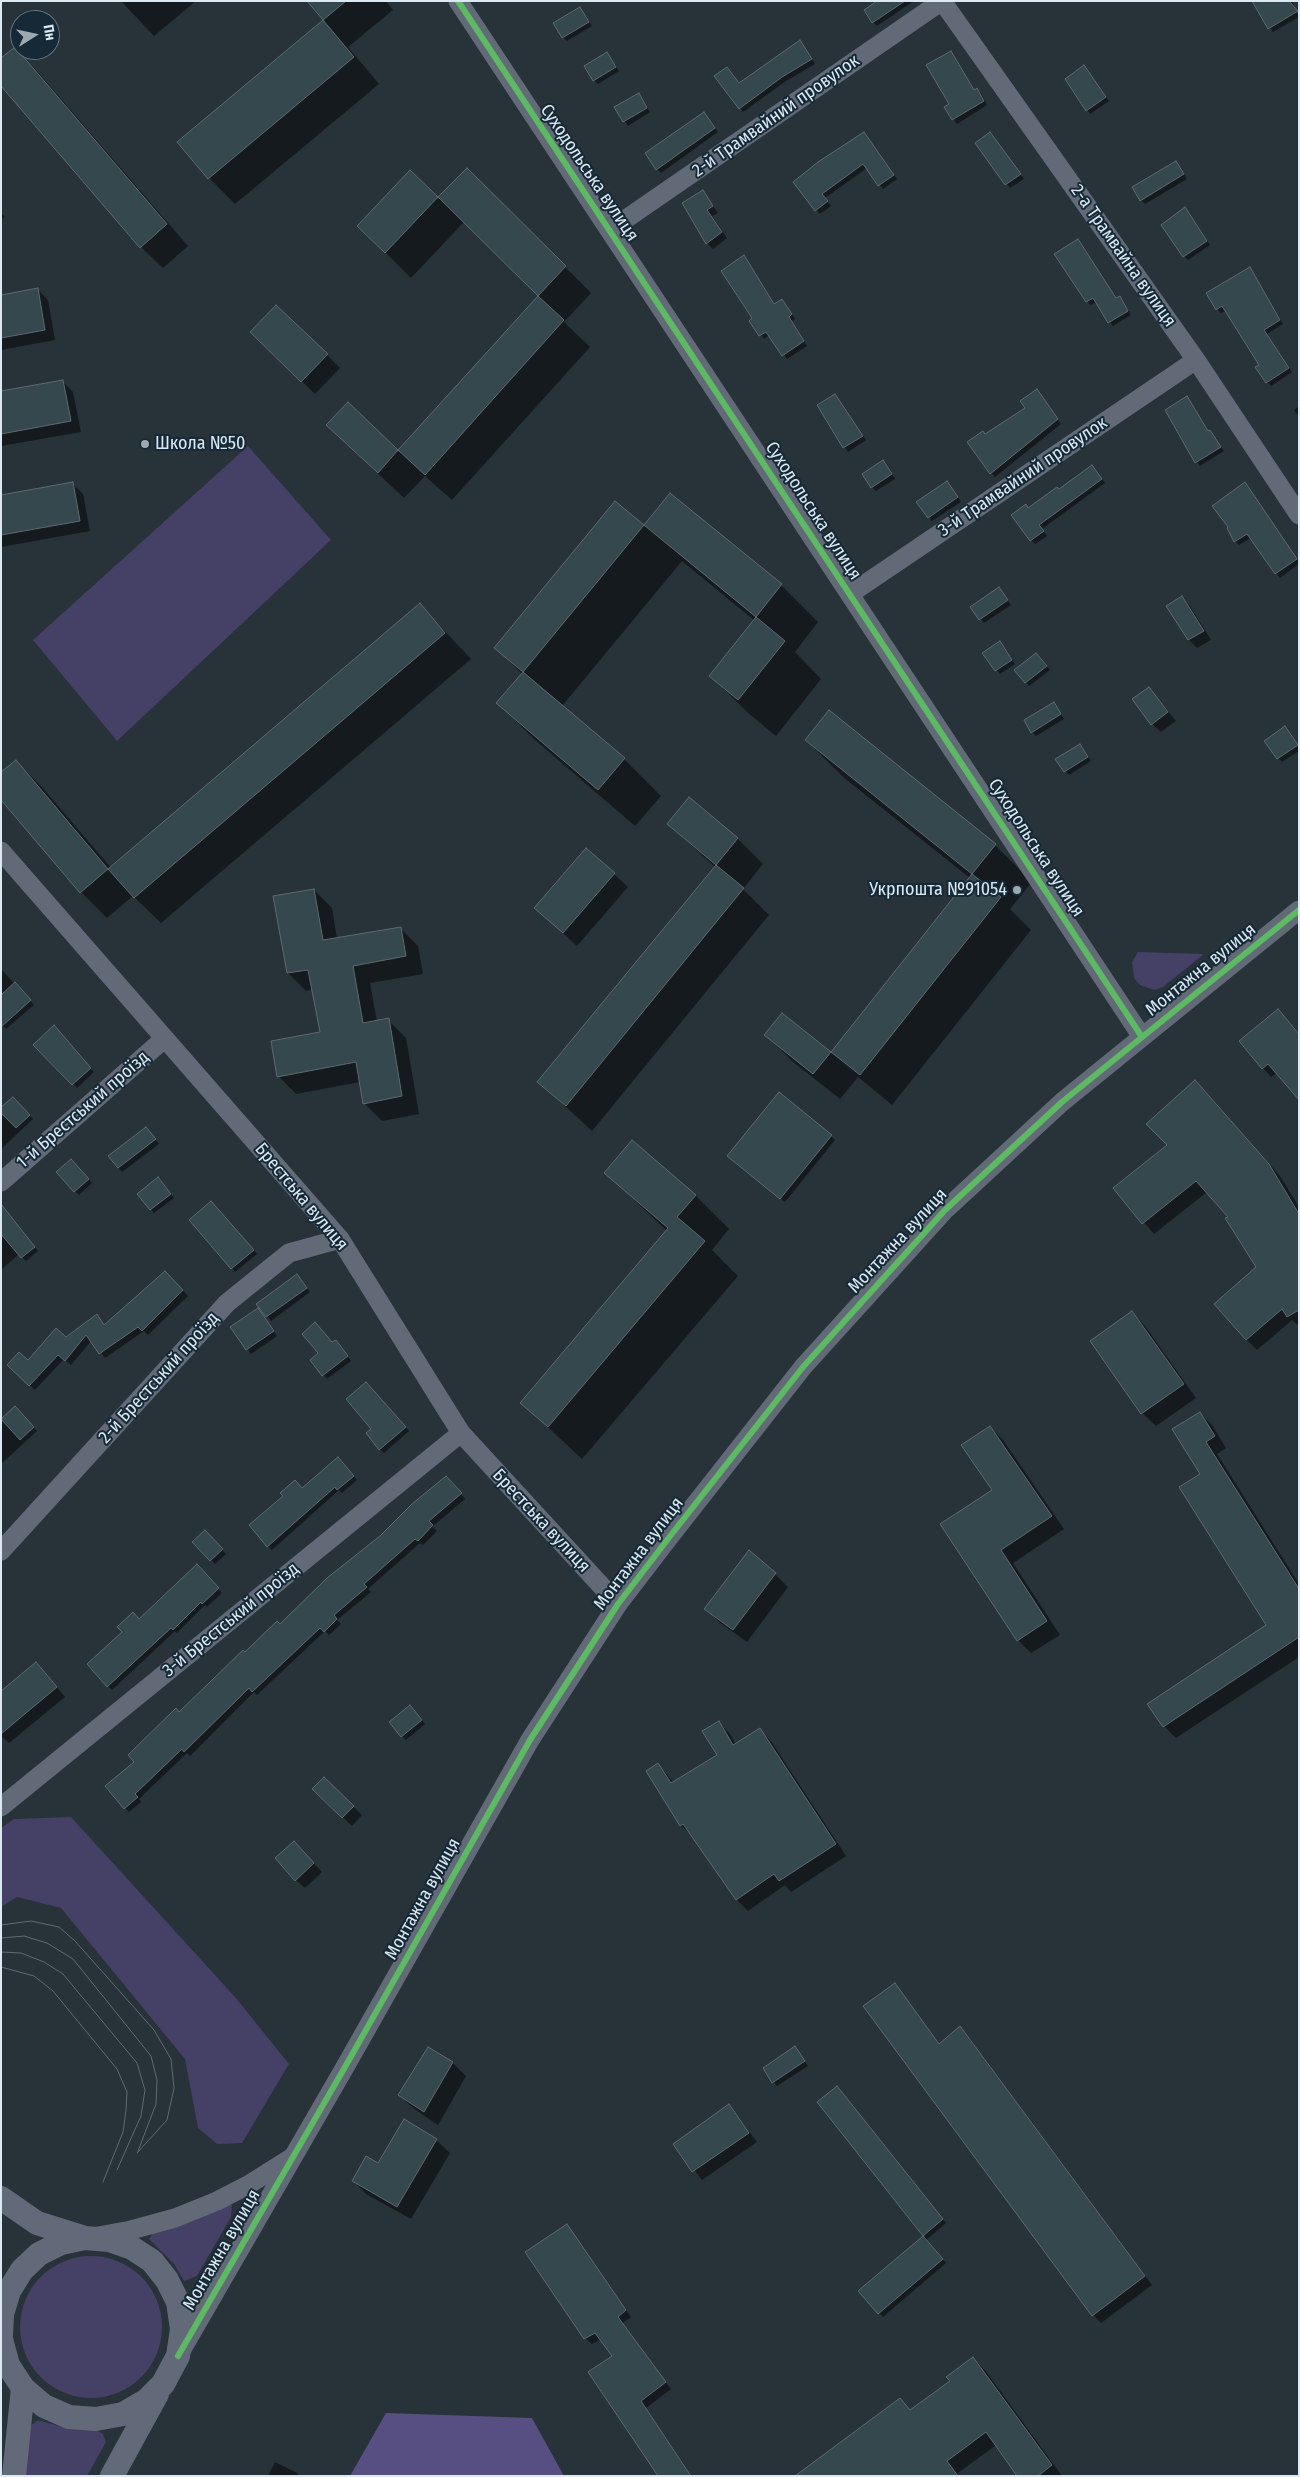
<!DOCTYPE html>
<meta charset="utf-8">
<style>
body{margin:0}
#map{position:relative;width:1300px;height:2477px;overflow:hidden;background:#273239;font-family:"Fira Sans Condensed",sans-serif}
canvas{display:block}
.frame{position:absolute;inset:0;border:2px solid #dde9f2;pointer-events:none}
.north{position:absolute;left:10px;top:10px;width:50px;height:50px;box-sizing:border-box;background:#152936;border:1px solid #657681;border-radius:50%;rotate:80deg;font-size:14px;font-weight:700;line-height:20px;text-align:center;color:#dde9f2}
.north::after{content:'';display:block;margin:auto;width:18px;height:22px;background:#9da9b1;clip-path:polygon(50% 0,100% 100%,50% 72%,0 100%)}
</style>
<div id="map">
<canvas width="1300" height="2477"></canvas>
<div class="frame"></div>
<div class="north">Пн</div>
</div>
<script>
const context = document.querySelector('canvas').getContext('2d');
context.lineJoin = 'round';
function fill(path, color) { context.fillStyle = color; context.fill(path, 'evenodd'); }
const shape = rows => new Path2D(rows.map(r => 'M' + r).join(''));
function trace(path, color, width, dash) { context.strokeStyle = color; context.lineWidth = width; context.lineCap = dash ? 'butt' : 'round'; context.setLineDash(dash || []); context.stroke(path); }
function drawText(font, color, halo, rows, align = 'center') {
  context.font = font + ' "Fira Sans Condensed",sans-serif'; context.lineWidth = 4; context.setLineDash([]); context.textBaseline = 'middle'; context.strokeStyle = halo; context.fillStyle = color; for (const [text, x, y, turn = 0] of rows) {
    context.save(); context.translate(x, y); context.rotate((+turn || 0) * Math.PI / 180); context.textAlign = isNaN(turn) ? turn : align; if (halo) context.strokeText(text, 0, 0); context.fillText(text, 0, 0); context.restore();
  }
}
fill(shape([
 [248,446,331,540,117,741,33,640],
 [1138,952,1204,954,1163,987,1154,990,1140,985,1134,978,1132,962],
 [71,1817,235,1997,289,2064,242,2143,217,2144,198,2128,185,2059,61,1908,17,1897,1,1907,1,1828,14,1819],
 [224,2205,232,2205,231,2217,197,2276,184,2281,174,2264,149,2239,153,2233],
 '20 2327a71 71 0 1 1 142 0a71 71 0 1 1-142 0Z',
 [38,2420,69,2429,95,2429,103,2434,106,2442,87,2476,23,2476,30,2426]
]), '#454065');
fill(shape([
 [386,2413,532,2418,564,2476,350,2476]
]), '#574f81');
fill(shape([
 [121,1,196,1,154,36],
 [309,1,386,1,393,10,348,47,379,84,235,204,209,178,179,142,325,21],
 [879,1,914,1,877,26,873,22],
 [1254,1,1292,1,1299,17,1273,32],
 [580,8,592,26,567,41,563,37],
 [800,41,815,64,786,81,743,112,740,108,740,85],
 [15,48,36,70,188,246,163,268,141,247],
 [950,52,975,91,977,89,981,93,987,105,957,124,946,108,951,105],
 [606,53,619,71,598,84,594,80],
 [1084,67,1109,101,1090,114,1087,110],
 [638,95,650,112,628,126,616,108],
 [707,118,718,132,661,173,657,169],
 [864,133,897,179,883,189,867,168,825,198,831,206,820,214,795,183],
 [990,133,1024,179,1010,188,976,143],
 [1176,162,1187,179,1145,204,1141,200],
 [467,169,591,293,564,322,590,347,452,500,425,476,404,498,354,451,348,404,398,452,539,296,464,222,411,278,385,252,410,172,438,199],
 [703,192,718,213,712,216,727,238,713,249,707,243],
 [1,213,5,217,1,220],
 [1189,213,1210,245,1188,260,1184,256],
 [1078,240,1117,299,1119,298,1123,302,1131,315,1113,326,1097,302,1091,305,1087,301],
 [743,256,775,305,782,300,786,304,795,319,792,321,807,346,787,359,770,335,764,339,751,321,754,319],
 [1249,268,1283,324,1267,334,1292,372,1271,386,1267,382,1260,365,1226,310,1221,313,1217,309],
 [37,289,48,300,55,340,1,350,1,296],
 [265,345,327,355,340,368,315,394],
 [62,381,73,392,81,432,1,446,1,392],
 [1040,395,1061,424,995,477,991,473,985,435,1027,409],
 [839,400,866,440,848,452,818,405],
 [1299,406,1299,417,1294,410],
 [1209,432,1224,451,1200,466,1186,447],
 [883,461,895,479,876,491,872,487],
 [1096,471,1105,483,1042,529,1047,536,1035,544,1031,540,1029,509],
 [72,483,83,494,90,531,1,547,1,496],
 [1245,483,1299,562,1299,564,1280,578,1251,538,1239,545,1235,541],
 [950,486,961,502,932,521,929,517],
 [671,495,781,585,818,622,795,652,821,679,776,736,748,713,711,676,755,621,682,561,562,706,624,759,661,796,635,826,534,739,498,703,522,674,496,648,615,503,645,527],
 [1003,593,1011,605,984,623,971,607],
 [1182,597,1190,606,1211,640,1197,648,1189,640,1168,606],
 [420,605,471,659,161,923,133,896,107,918,81,892,16,761,42,787,111,868],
 [1000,643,1015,664,1000,674,984,653],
 [1040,658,1050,670,1029,686,1026,682],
 [1149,688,1176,721,1161,732,1152,724],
 [1053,703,1064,719,1036,736,1032,732],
 [1285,728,1299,746,1299,751,1282,762,1278,758],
 [806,740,995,845,1032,882,1010,909,1031,930,892,1105,858,1077,840,1099,792,1061,766,1035,782,1014,831,1053,970,878,843,777],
 [1080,745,1091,761,1069,775,1065,771],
 [668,824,737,838,763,864,743,889,769,915,592,1131,539,1082,715,867],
 [587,850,628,887,577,946,536,908],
 [314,890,332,908,337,939,400,928,418,946,423,974,370,983,377,1022,388,1020,406,1038,419,1114,382,1121,364,1103,360,1082,296,1094,278,1076,321,1033,313,989,306,991,288,973,275,897],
 [1,969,34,1005,6,1029,1,1024],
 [1278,1010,1299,1033,1299,1098,1277,1073,1271,1077,1263,1068],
 [58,1031,94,1072,77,1088,52,1061],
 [1206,1092,1280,1176,1299,1207,1299,1326,1292,1320,1257,1350,1246,1339,1258,1268,1230,1217,1207,1192,1154,1234,1115,1188,1169,1145],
 [13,1098,33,1119,1,1149,1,1110],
 [150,1132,159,1144,122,1172,110,1156],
 [831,1136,835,1140,785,1202,732,1160],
 [75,1164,92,1183,79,1195,75,1191],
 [606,1173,695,1195,729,1229,712,1250,738,1276,582,1459,521,1402,667,1231],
 [162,1183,174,1198,154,1213,139,1194],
 [215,1207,257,1254,235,1272,232,1268],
 [13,1219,38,1251,26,1261,19,1254,1,1270,1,1222],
 [165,1272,188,1296,148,1335,144,1331,105,1358,92,1340,71,1365,64,1359,35,1390,9,1365,28,1362,97,1316,105,1326],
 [301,1280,310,1292,271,1321,258,1304],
 [1132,1312,1145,1326,1196,1398,1156,1426,1142,1413,1091,1341],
 [262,1314,277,1336,251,1354,232,1327],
 [339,1345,351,1361,327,1379,311,1360],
 [366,1384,409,1431,384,1453,380,1449,373,1429],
 [15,1408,37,1431,1,1464,1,1421],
 [1200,1413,1212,1425,1226,1448,1217,1454,1299,1584,1299,1657,1176,1738,1164,1726,1268,1625,1202,1475],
 [990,1427,1003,1440,1064,1529,1013,1563,1060,1635,1031,1653,1018,1640,942,1524,993,1491],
 [341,1463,357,1480,342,1493,339,1490,272,1550,268,1546,302,1490],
 [451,1482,465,1499,432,1527,437,1531,423,1545,420,1543,368,1589,371,1592,337,1620,341,1624,329,1635,325,1631,257,1695,254,1692,190,1756,187,1753,139,1799,141,1802,129,1812,125,1808,136,1762,179,1713,246,1654],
 [205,1532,226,1554,215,1564,194,1542],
 [197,1566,222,1593,207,1607,205,1605,177,1633,175,1631,112,1690,108,1686,139,1620],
 [775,1574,788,1587,747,1642,719,1622,706,1609],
 [44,1672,65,1697,9,1743,1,1736,1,1691],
 [414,1710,425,1724,406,1740,402,1736],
 [719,1723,730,1734,736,1745,760,1730,771,1741,846,1856,791,1892,785,1885,748,1911,737,1900,693,1836,681,1826,658,1764,674,1783,718,1755],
 [324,1778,362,1815,352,1826,314,1789],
 [302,1851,322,1872,305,1888,296,1880],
 [895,1984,940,2045,960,2028,968,2036,1152,2285,1101,2323,1093,2315],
 [795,2048,808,2066,777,2086,764,2068],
 [428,2049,453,2063,466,2076,438,2125,413,2108,399,2095],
 [841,2092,946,2223,926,2240,946,2263,883,2317,860,2291,925,2236,819,2103],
 [729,2106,757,2142,702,2180,675,2144],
 [436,2140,450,2153,411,2219,366,2194,353,2180,379,2165],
 [567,2225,631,2317,623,2323,671,2389,646,2408,692,2476,659,2476,613,2356,601,2339,592,2344,585,2338],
 [973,2358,985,2370,1062,2476,1019,2476,996,2445,958,2473,960,2476,797,2476,900,2399,911,2411,952,2381],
 [275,2462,297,2473,299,2476,268,2476]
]), '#0007');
const building = shape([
 [307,1,346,1,323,20,307,1],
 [877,1,905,1,872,23,864,10,877,1],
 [1252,1,1289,1,1298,11,1268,29,1252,1],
 [580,7,589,22,562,38,553,23,580,7],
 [323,20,354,57,208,179,177,142,323,20],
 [800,40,812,59,782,77,739,109,714,76,727,67,739,83,800,40],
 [15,47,167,224,140,248,1,86,1,58,15,47],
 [951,51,974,90,977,88,984,101,952,120,944,107,949,104,926,65,951,51],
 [607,52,616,67,593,81,584,66,607,52],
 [1084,65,1106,97,1086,111,1065,79,1084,65],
 [639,93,647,108,623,122,614,107,639,93],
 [704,112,715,128,656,170,645,153,704,112],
 [864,132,894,175,878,186,863,164,822,194,828,201,815,211,793,182,818,162,864,132],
 [990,132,1021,174,1005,185,975,143,990,132],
 [1176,161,1184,174,1140,201,1132,187,1176,161],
 [467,168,566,266,538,296,438,197,467,168],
 [410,170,438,197,385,253,357,226,410,170],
 [703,190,713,206,707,210,722,232,706,244,682,203,703,190],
 [1185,207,1207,241,1183,257,1161,225,1185,207],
 [1078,239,1116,298,1120,296,1128,311,1108,323,1093,298,1086,302,1054,254,1078,239],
 [744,255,774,304,782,299,792,314,789,317,804,341,782,356,766,332,759,336,749,321,752,318,721,271,744,255],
 [1250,267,1280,320,1264,330,1289,368,1266,383,1255,367,1259,365,1222,306,1216,310,1206,293,1250,267],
 [38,288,45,330,1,338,1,295,38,288],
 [538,296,564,320,425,475,398,450,538,296],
 [276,305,328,354,301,382,250,332,276,305],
 [63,380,71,421,1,434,1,391,63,380],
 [1037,389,1058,419,990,474,967,442,983,431,985,434,1025,408,1020,401,1037,389],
 [835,394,863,436,843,448,817,405,835,394],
 [1187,396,1208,431,1210,430,1221,447,1195,463,1165,410,1187,396],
 [348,402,398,450,378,473,326,425,348,402],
 [883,460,892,474,871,488,862,474,883,460],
 [1092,465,1102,479,1039,525,1044,531,1030,541,1011,515,1026,504,1028,508,1057,487,1059,489,1092,465],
 [947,481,958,497,928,518,916,502,947,481],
 [73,482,80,521,1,535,1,495,73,482],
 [1245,482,1297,559,1275,574,1247,534,1234,542,1227,528,1228,527,1212,506,1245,482],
 [670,493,782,584,756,617,644,525,670,493],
 [615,501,644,525,523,672,494,648,615,501],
 [999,587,1008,600,979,620,970,607,999,587],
 [1182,596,1204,631,1188,640,1166,606,1182,596],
 [420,603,445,633,134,898,108,869,420,603],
 [756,617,785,641,738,700,709,676,756,617],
 [1000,641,1012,660,995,671,982,653,1000,641],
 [1036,653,1047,666,1025,683,1014,670,1036,653],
 [523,672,625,758,598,790,496,703,523,672],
 [1149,687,1168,712,1151,725,1132,699,1149,687],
 [1054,702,1061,714,1031,733,1024,720,1054,702],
 [829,710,996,844,972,874,805,740,829,710],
 [1285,726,1298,745,1277,759,1264,741,1285,726],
 [1080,744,1088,757,1064,772,1055,759,1080,744],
 [16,760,108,869,80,893,1,800,1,772,16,760],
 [689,797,738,838,716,865,667,824,689,797],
 [586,848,615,873,563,933,534,908,586,848],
 [716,865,744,888,566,1106,537,1082,716,865],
 [972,874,1001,897,860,1075,831,1052,972,874],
 [314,889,323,940,401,927,406,956,353,966,363,1023,389,1018,402,1096,363,1104,356,1062,277,1077,271,1041,320,1032,308,970,287,973,273,896,314,889],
 [15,982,31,1000,1,1027,1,995,15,982],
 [1278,1009,1299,1034,1299,1100,1268,1064,1262,1069,1239,1041,1278,1009],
 [782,1013,831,1052,813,1074,764,1035,782,1013],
 [54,1025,91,1068,72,1085,33,1045,54,1025],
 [1195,1080,1269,1164,1299,1214,1299,1310,1287,1317,1282,1309,1246,1340,1214,1304,1256,1267,1225,1218,1228,1217,1196,1181,1142,1224,1113,1188,1167,1145,1146,1124,1195,1080],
 [779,1092,832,1135,780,1199,727,1156,779,1092],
 [13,1097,30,1115,16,1128,1,1113,1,1107,13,1097],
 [146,1127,156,1139,118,1168,108,1156,146,1127],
 [632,1140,696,1195,677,1217,705,1241,548,1427,520,1403,668,1228,604,1173,632,1140],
 [71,1159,89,1179,74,1192,56,1172,71,1159],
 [158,1177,171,1194,150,1210,137,1194,158,1177],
 [211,1201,254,1250,231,1269,189,1220,211,1201],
 [1,1204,35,1247,21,1258,1,1234,1,1204],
 [165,1271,183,1290,142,1331,138,1327,99,1354,86,1335,65,1361,58,1355,29,1386,7,1365,19,1352,28,1360,56,1328,66,1337,97,1314,104,1325,165,1271],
 [297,1274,307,1288,266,1317,256,1304,297,1274],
 [258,1308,274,1331,246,1350,230,1327,258,1308],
 [1132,1311,1184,1384,1141,1414,1090,1341,1132,1311],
 [315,1322,332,1342,336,1340,348,1356,322,1376,310,1360,318,1353,302,1334,315,1322],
 [366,1382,406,1427,379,1450,366,1433,371,1429,346,1399,366,1382],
 [15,1406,34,1427,20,1440,1,1419,15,1406],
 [1200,1412,1215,1436,1206,1442,1299,1589,1299,1637,1163,1727,1147,1704,1266,1625,1179,1487,1200,1474,1172,1429,1200,1412],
 [990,1426,1052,1516,1001,1550,1047,1621,1017,1641,940,1524,992,1490,961,1445,990,1426],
 [338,1457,354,1476,337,1490,335,1487,267,1547,249,1525,283,1496,280,1493,295,1480,302,1488,338,1457],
 [446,1476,462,1493,429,1521,433,1525,418,1541,415,1539,364,1584,367,1587,334,1615,337,1619,324,1632,320,1628,252,1692,249,1688,184,1752,182,1749,135,1794,138,1797,124,1809,105,1786,134,1762,128,1755,176,1708,179,1712,243,1650,245,1652,277,1621,280,1624,327,1578,380,1536,412,1504,446,1476],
 [205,1530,223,1549,210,1561,192,1542,205,1530],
 [749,1550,776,1573,733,1630,704,1609,749,1550],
 [197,1564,219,1588,202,1604,201,1602,173,1630,171,1628,107,1687,87,1664,122,1632,117,1627,133,1612,139,1619,197,1564],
 [36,1662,57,1687,1,1734,1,1691,36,1662],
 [410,1705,422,1720,401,1737,389,1722,410,1705],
 [719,1721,733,1745,760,1728,836,1844,779,1881,774,1874,736,1900,683,1824,680,1826,646,1771,658,1763,671,1783,717,1755,702,1731,719,1721],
 [324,1777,354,1806,342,1818,312,1789,324,1777],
 [294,1841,314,1863,295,1881,275,1858,294,1841],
 [895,1983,939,2044,960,2026,1145,2276,1092,2316,863,2006,895,1983],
 [795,2046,805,2061,772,2083,763,2068,795,2046],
 [428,2047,453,2062,424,2112,398,2095,428,2047],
 [837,2086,943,2219,923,2236,817,2102,837,2086],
 [729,2104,749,2133,692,2172,673,2144,729,2104],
 [404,2119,437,2139,397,2207,352,2181,366,2156,378,2163,404,2119],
 [567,2224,626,2310,618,2317,666,2382,641,2401,691,2476,658,2476,588,2372,612,2356,595,2333,584,2339,525,2252,567,2224],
 [923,2236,943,2259,878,2314,858,2291,923,2236],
 [973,2357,1052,2465,1038,2476,1017,2476,986,2432,947,2461,958,2476,795,2476,900,2398,910,2410,950,2381,946,2377,973,2357]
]);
fill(building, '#35484e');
trace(building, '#5f6a6f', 1);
trace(shape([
 [458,1,1142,1037],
 [942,1,1196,360,1299,515],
 [610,230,942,1],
 [850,594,1196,360],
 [1,851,340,1239,461,1433,618,1604],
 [1,1182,164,1039],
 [1,1551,227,1303,289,1253,340,1239],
 [1,1807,461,1433],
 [98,2236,131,2230,175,2218,217,2201,248,2185,291,2158],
 [181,2351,345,2067,530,1740,618,1604,671,1535,803,1367,945,1210,1062,1102,1299,910]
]), '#636a77', 19);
trace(shape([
 [1,2198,37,2223,85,2238],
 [1,2335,2,2314,9,2291,22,2270,39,2254,61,2243,85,2238,109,2240,132,2248,152,2261,167,2280,178,2302,182,2329,178,2356,163,2384,147,2400,123,2414,96,2419,69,2417,44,2406,23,2388,8,2365,1,2339],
 [14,2476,23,2388],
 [112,2476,157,2394]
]), '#626a7a', 24);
trace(shape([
 [1,1925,31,1921,59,1927,75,1941,154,2030,171,2059,174,2088,167,2120,137,2153],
 [1,1938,24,1936,47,1943,73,1959,151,2056,157,2080,156,2104,138,2151],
 [1,1952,21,1953,44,1962,63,1974,137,2063,145,2090,141,2116,117,2170],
 [1,1967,34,1976,53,1991,117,2069,127,2092,126,2110,123,2132,103,2182]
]), '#636a73', 1);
trace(shape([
 [458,1,1142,1037],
 [178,2356,345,2067,530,1740,618,1604,671,1535,803,1367,945,1210,1062,1102,1299,910]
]), '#5cba63', 6);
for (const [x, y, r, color] of [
 [145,444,5,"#9da9b1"],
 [1017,890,5,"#9da9b1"]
]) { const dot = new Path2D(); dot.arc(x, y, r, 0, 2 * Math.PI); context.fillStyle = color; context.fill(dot); trace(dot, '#152936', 2); }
drawText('18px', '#dde9f2', '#152936', [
 ["2-й Трамвайний провулок",776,116,-35],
 ["Суходольська вулиця",589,173,56],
 ["2-а Трамвайна вулиця",1123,256,55],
 ["3-й Трамвайний провулок",1023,477,-34],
 ["Суходольська вулиця",813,511,57],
 ["Суходольська вулиця",1036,848,57],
 ["Монтажна вулиця",1201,970,-39],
 ["1-й Брестський проїзд",83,1110,-41],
 ["Брестська вулиця",301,1197,50],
 ["Монтажна вулиця",898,1241,-47],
 ["2-й Брестський проїзд",159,1378,-48],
 ["Брестська вулиця",541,1521,47],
 ["Монтажна вулиця",639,1554,-53],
 ["3-й Брестський проїзд",231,1620,-39],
 ["Монтажна вулиця",423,1899,-61],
 ["Монтажна вулиця",222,2250,-60]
]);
drawText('18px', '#dde9f2', '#152936', [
 ["Школа №50",155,444],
 ["Укрпошта №91054",1007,890,"right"]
], 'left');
</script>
